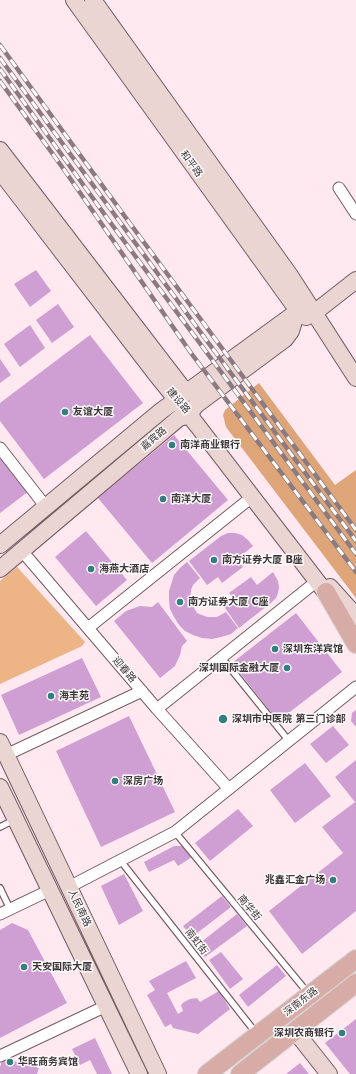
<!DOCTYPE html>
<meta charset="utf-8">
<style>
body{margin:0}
canvas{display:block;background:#ffe8ef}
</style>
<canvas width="356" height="1074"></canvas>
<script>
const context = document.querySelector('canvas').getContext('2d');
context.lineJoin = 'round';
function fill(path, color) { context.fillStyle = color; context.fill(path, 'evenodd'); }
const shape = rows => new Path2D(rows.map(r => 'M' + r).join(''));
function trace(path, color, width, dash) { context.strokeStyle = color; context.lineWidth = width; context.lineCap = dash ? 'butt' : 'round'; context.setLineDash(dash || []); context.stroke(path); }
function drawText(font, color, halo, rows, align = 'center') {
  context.font = font + ' "DejaVu Sans","Noto Sans SC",sans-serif'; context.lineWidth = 3; context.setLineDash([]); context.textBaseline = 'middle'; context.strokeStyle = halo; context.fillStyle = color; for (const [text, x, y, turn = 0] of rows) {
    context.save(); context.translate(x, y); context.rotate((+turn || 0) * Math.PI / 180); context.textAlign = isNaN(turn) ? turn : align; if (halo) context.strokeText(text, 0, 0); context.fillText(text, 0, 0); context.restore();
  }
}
fill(shape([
 [17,567,85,642,82,646,0,684,0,581]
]), '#edb486');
fill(shape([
 [259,383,335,485,356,470,356,598,226,427,223,415,225,410]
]), '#dea578');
fill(shape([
 [36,270,51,291,30,307,14,284],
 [58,304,74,327,52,343,36,320],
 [30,325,45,348,20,367,4,344],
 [90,335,143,403,44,479,0,421,0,403],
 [0,359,11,375,0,383],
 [174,435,228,500,152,563,98,498],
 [0,454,29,491,0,513],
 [86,531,127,580,96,606,55,557],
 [228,533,235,533,242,535,248,540,253,546,237,559,243,567,222,583,218,577,207,585,189,561,221,536],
 [187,562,200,578,193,585,191,590,190,600,194,608,197,613,207,617,217,617,226,612,238,628,231,634,221,637,212,639,202,638,193,635,185,631,179,625,174,617,170,609,169,600,169,591,174,575,180,568],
 [273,572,278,581,279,587,278,593,276,598,272,602,239,628,223,605,233,598,229,593,251,577,257,585],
 [158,602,187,641,182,646,180,655,175,666,160,678,114,621,126,611,140,606,152,607],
 [296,613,342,672,278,721,232,663],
 [82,658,101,697,19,735,1,695],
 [356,710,356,727,351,721,352,713],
 [129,716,175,812,101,847,56,751],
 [333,726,349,745,326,763,310,744],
 [356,760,356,911,302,954,269,911,343,853,322,827,355,802,335,777],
 [305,763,331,796,295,823,270,790],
 [238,809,253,826,210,861,195,843],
 [174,846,182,846,192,857,178,866,174,860,149,872,144,862],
 [124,874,143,911,119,925,101,886],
 [222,896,231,907,192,937,183,926],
 [237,914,247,926,205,957,196,946],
 [12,923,28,930,67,1003,0,1038,0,930],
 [221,952,243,979,230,989,209,960],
 [186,961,196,978,167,993,178,1014,183,1011,181,1005,184,1002,190,999,197,998,200,1002,219,991,230,1009,198,1034,173,1028,171,1024,165,1027,147,995,155,990,149,981],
 [277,965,286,976,248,1007,239,995],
 [356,1019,356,1074,350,1074,325,1043],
 [95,1038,112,1074,97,1074,90,1060,80,1065,72,1049],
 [3,1058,39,1068,37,1074,0,1074,0,1067],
 [300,1063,309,1074,286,1074]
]), '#cf9ed2');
const lane = shape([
 [222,658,289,741],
 [0,827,14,820],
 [175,832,308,993],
 [120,860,256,1033],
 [0,888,10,909]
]);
const street = shape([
 [339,188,356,214],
 [0,448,46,507],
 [22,551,157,709,229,789],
 [88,628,252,497],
 [157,709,317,581],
 [6,755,142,691],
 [69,887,175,832,356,687],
 [0,914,50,890],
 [0,1056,106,1006]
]);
const secondary = shape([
 [74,0,301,315,306,317,314,313,356,280],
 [93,0,291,277,356,378],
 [0,150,181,386,186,390,191,389],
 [0,171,155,373,197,425,333,602],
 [192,418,191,412,193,409,196,405,285,339,291,331,297,311],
 [0,545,161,411,305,306],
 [0,569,179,418,186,416,192,418],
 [330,587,356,616],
 [0,742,158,1074],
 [0,787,139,1074],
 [295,1031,329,1074]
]);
const primary = shape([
 [326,592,356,644],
 [207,1074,356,959],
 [240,1074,356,983]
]);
trace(lane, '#755c65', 8);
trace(street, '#755c65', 13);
trace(secondary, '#755c65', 18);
trace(primary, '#d5d2d3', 20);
trace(lane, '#fff', 5.5);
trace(street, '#fff', 11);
trace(secondary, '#ebd5d2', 16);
trace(primary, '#d7aba6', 18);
const rail = shape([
 [0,45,126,218,356,530],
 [0,58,207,341,356,541],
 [0,69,110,222,356,554],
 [0,81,65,171,191,353,356,572]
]);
trace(rail, '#8b7b81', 4.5);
trace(rail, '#fcfcfc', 3, [9]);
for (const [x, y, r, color] of [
 [65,412,4,"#347d80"],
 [172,445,4,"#347d80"],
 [163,499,4,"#347d80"],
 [214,560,4,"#347d80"],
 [91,569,4,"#347d80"],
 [180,602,4,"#347d80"],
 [275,649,4,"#347d80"],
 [287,668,4,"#347d80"],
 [51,696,4,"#347d80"],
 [223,719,5,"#347d80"],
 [115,781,4,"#347d80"],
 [333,880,4,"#347d80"],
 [24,967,4,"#347d80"],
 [342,1033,4,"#347d80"],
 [10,1062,4,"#347d80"]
]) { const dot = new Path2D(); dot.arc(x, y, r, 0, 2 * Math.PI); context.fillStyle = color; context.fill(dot); trace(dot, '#fcfcfc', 1.5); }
drawText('10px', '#3f3438', '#fcfcfc', [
 ["和平路",191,164,54],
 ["建设路",178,401,50],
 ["嘉宾路",154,439,-40],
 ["迎春路",124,670,50],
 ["人民南路",79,908,65],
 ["南华街",249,908,50],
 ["南虹街",196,942,52],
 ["深南东路",301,1002,-38]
]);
drawText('bold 10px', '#3f3438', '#fcfcfc', [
 ["友谊大厦",73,412],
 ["南洋商业银行",180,445],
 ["南洋大厦",171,499],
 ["南方证券大厦 B座",222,560],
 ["海燕大酒店",99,569],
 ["南方证券大厦 C座",188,602],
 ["深圳东洋宾馆",283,649],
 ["深圳国际金融大厦",279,668,"right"],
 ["海丰苑",59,696],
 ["深圳市中医院 第三门诊部",232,719],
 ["深房广场",123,781],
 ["兆鑫汇金广场",325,880,"right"],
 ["天安国际大厦",32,967],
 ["深圳农商银行",334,1033,"right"],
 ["华旺商务宾馆",18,1062]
], 'left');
</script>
